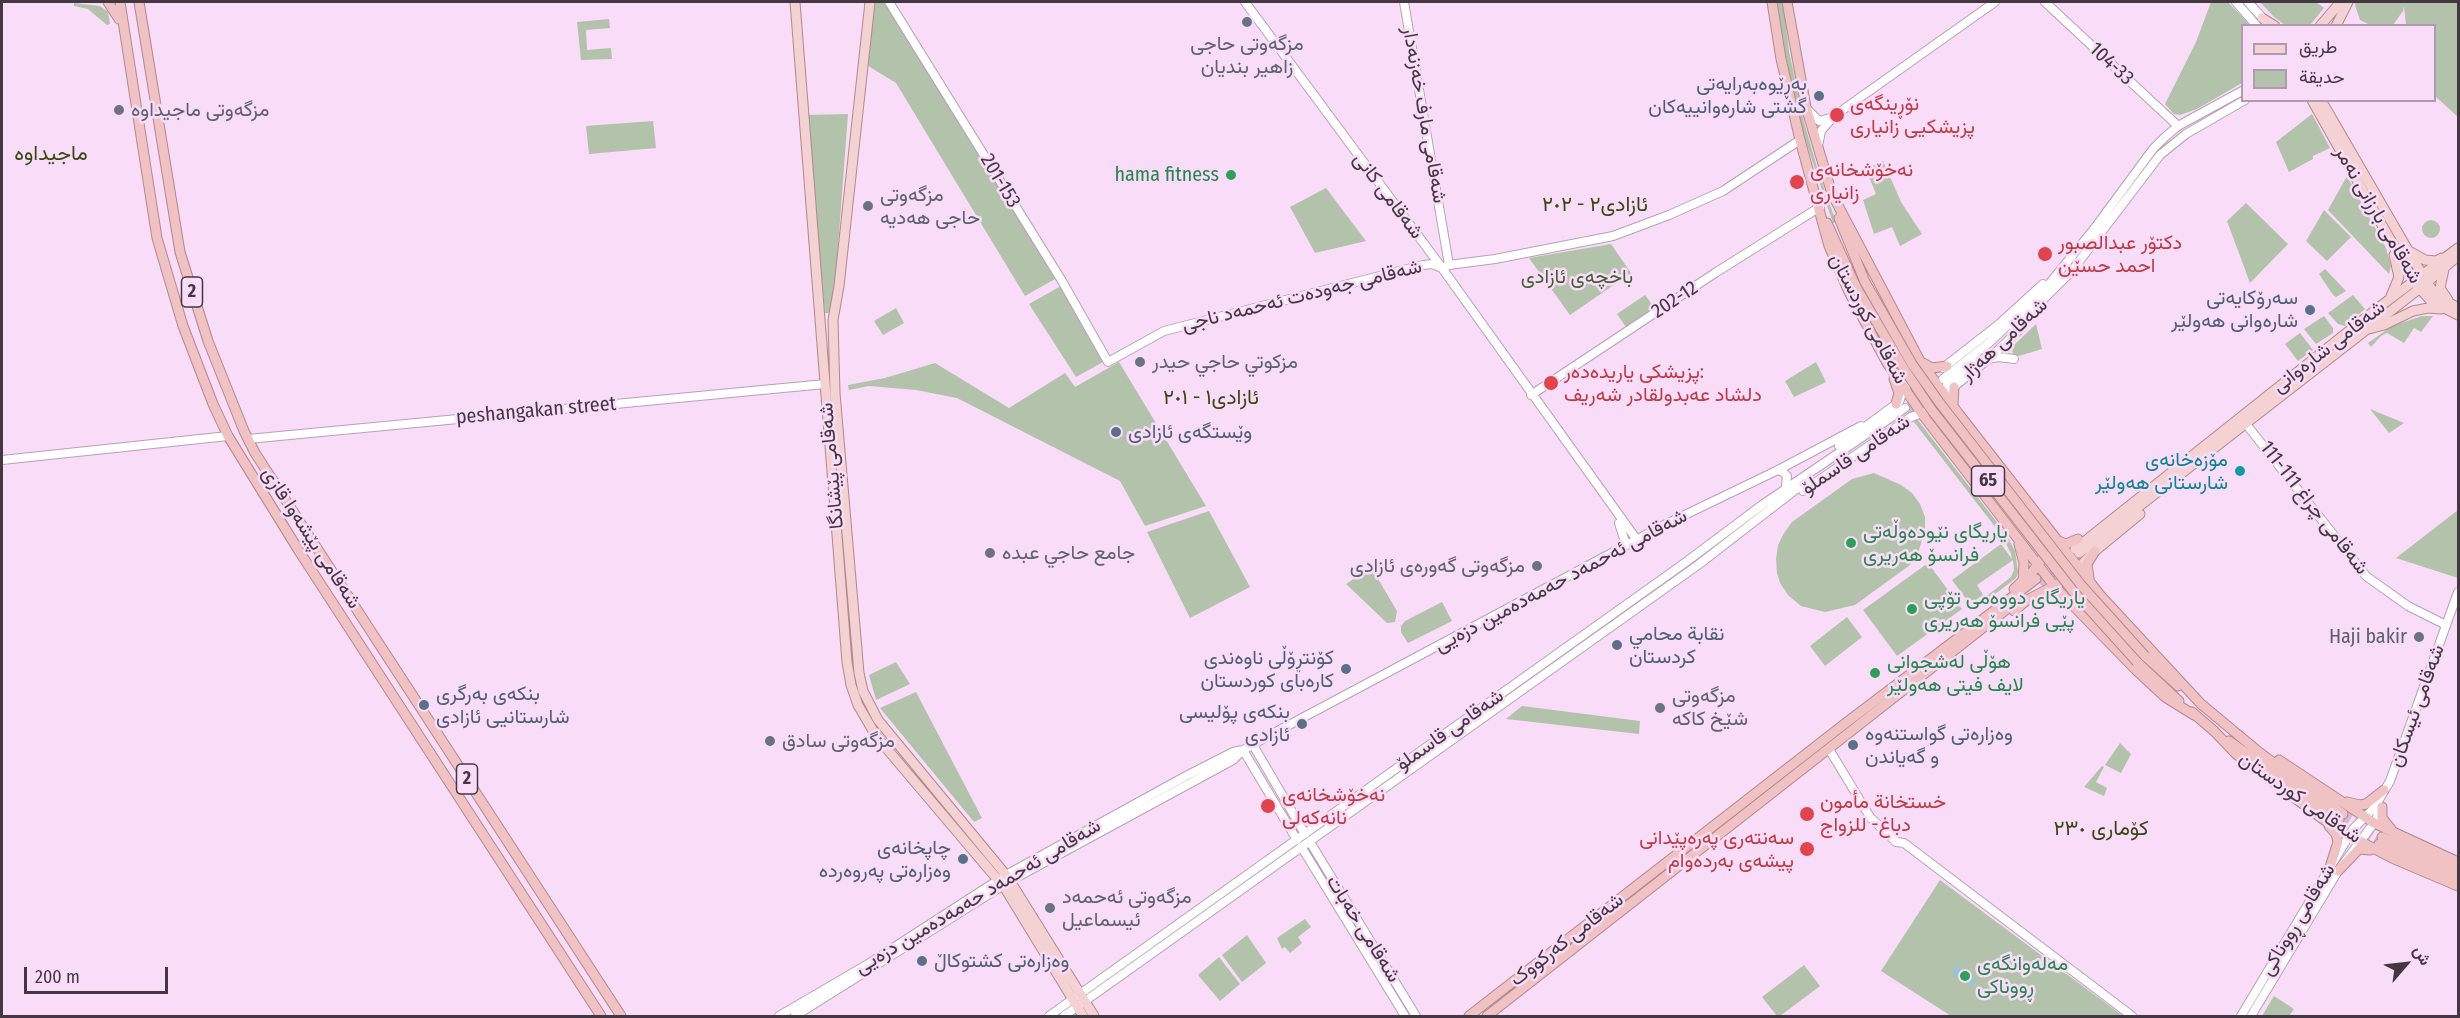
<!DOCTYPE html>
<meta charset="utf-8">
<style>
body{margin:0}
#map{position:relative;width:2460px;height:1018px;overflow:hidden;background:#f9dcf8;font-family:"Fira Sans Condensed",Vazirmatn,sans-serif}
canvas{display:block}
.frame{position:absolute;inset:0;border:3px solid #433842;pointer-events:none}
.legend{position:absolute;left:2241px;top:24px;width:195px;height:78px;box-sizing:border-box;background:#f9dcf8;border:2px solid #b09aaf;margin:0;padding:8px 10px;list-style:none;font-size:18px;color:#433842}
.legend li{display:flex;align-items:center;gap:12px;height:30px}
.legend b{width:30px;border:2px solid #b09aaf}
.north{position:absolute;left:2376px;top:934px;width:60px;height:60px;-webkit-text-stroke:4px #f9dcf8;paint-order:stroke;rotate:62deg;font-size:16px;font-weight:700;line-height:24px;text-align:center;color:#433842}
.north::after{content:'';display:block;margin:auto;width:21px;height:27px;background:#433842;clip-path:polygon(50% 0,100% 100%,50% 72%,0 100%)}
.scale{position:absolute;left:24px;top:967px;width:144px;height:27px;box-sizing:border-box;border:3px solid #433842;border-top:0;padding-left:8px;font-size:18px;line-height:21px;white-space:nowrap;color:#433842;-webkit-text-stroke:4px #f9dcf8;paint-order:stroke}
</style>
<div id="map">
<canvas width="2460" height="1018"></canvas>
<div class="frame"></div>
<ul class="legend">
<li><b style="height:8px;background:#f4d1d3"></b>طريق</li>
<li><b style="height:16px;background:#b2c2ab"></b>حديقة</li>
</ul>
<div class="north">ش</div>
<div class="scale">200 m</div>
</div>
<script>
const context = document.querySelector('canvas').getContext('2d');
context.lineJoin = 'round';
function fill(path, color) { context.fillStyle = color; context.fill(path, 'evenodd'); }
const shape = rows => new Path2D(rows.map(r => 'M' + r).join(''));
function trace(path, color, width, dash) { context.strokeStyle = color; context.lineWidth = width; context.lineCap = dash ? 'butt' : 'round'; context.setLineDash(dash || []); context.stroke(path); }
function drawText(font, color, halo, rows, align = 'center') {
  context.font = font + ' "Fira Sans Condensed",Vazirmatn,sans-serif'; context.lineWidth = 5; context.setLineDash([]); context.textBaseline = 'middle'; context.strokeStyle = halo; context.fillStyle = color; for (const [text, x, y, turn = 0] of rows) {
    context.save(); context.translate(x, y); context.rotate((+turn || 0) * Math.PI / 180); context.textAlign = isNaN(turn) ? turn : align; if (halo) context.strokeText(text, 0, 0); context.fillText(text, 0, 0); context.restore();
  }
}
fill(shape([
 [875,2,887,2,1055,279,1025,296,896,83,865,64],
 [1777,2,1783,2,1789,51,1804,122,1819,174,1836,222,1833,223,1800,124,1785,52],
 [2211,2,2228,2,2250,25,2242,26,2242,83,2197,109,2180,115,2174,114,2165,104,2196,42],
 [2260,2,2316,2,2324,8,2310,25,2285,25,2274,17],
 [2354,2,2458,2,2458,117,2435,96,2434,26,2406,25,2404,6,2403,11,2393,25,2370,25,2360,20],
 [74,3,100,6,108,12,110,24,107,25,88,9,74,6],
 [609,19,610,28,586,30,587,50,611,48,612,59,581,60,577,22],
 [848,114,833,313,825,313,807,115],
 [2312,114,2330,148,2313,156,2313,159,2289,172,2276,142],
 [653,121,656,148,589,154,586,126],
 [1883,161,1901,202,1922,234,1900,246,1892,227,1874,234,1863,200,1876,194,1866,169],
 [2347,176,2386,248,2391,266,2389,274,2328,210],
 [1326,188,1366,241,1315,253,1290,207],
 [2246,203,2288,244,2250,283,2227,221],
 [2324,210,2351,237,2327,261,2306,241],
 '2422 229a9 9 0 1 1 18 0a9 9 0 1 1-18 0Z',
 [1611,244,1631,273,1570,315,1529,258],
 [2325,269,2346,291,2336,297,2333,295,2319,274],
 [1061,286,1103,362,1076,377,1029,304],
 [1645,295,1656,310,1628,330,1617,314],
 [2353,295,2365,309,2345,326,2338,324,2328,313],
 [896,308,904,323,883,335,874,321],
 [2324,316,2333,328,2333,333,2316,344,2304,329],
 [2422,316,2433,316,2421,332,2414,328,2404,343,2387,333,2381,336,2371,347,2368,343,2392,326],
 [2036,324,2042,349,2019,356,2013,354,2012,350,2015,344],
 [2300,333,2313,350,2298,361,2285,344],
 [1119,362,1206,506,1145,526,1120,481,957,398,916,390,869,386,849,390,848,385,885,378,935,363,1009,408,1065,373,1075,387],
 [1816,362,1826,382,1794,397,1785,381],
 [2370,409,2404,423,2389,433],
 [1917,419,2006,534,2015,551,2018,572,2016,578,1977,608,1975,605,2011,577,2014,570,2013,560,1977,585,1983,595,1970,604,1952,580,2001,544,2012,559,2011,554,2003,537,1914,422],
 [1874,473,1901,485,1912,493,1920,504,1925,517,1925,529,1918,554,1910,565,1855,605,1825,612,1801,606,1788,595,1780,583,1777,573,1776,559,1778,545,1784,533,1792,522,1852,479],
 [2458,510,2458,578,2396,558],
 [1209,511,1250,587,1190,618,1147,532],
 [1928,563,1962,609,1897,656,1863,610],
 [1371,567,1397,611,1395,622,1387,623,1346,584],
 [1442,602,1452,621,1408,643,1401,632,1401,626,1405,621],
 [1847,617,1862,637,1825,666,1810,646],
 [896,662,910,684,876,700,869,675],
 [916,692,982,818,974,822,880,708],
 [1522,706,1640,721,1639,734,1506,719],
 [2120,743,2131,754,2121,773,2105,765],
 [2102,766,2104,767,2096,782,2107,788,2104,796,2084,787],
 [1940,880,2123,1016,1951,1016,1881,971],
 [1305,919,1311,927,1298,937,1302,943,1290,953,1285,947,1282,949,1277,938],
 [1247,935,1266,963,1242,982,1222,955],
 [1219,957,1240,984,1220,1001,1198,975],
 [1804,965,1820,986,1780,1016,1777,1016,1762,997],
 [2274,996,2294,1009,2289,1016,2262,1016]
]), '#b2c2ab');
fill(shape([
 [1957,965,1977,980,1972,987,1952,973]
]), '#9ec3d6');
trace(shape([
 [1908,413,1939,390]
]), '#d5bbd4', 8, [8, 4]);
trace(shape([
 [2040,584,2071,560],
 [2343,814,2382,837],
 [2339,820,2379,844]
]), '#d5bbd4', 9, [9, 4.5]);
const tertiary = shape([
 [889,2,1062,281,1108,362,1164,331,1423,265,1432,264,1442,268,1449,265,1495,259,1613,236,1669,215,1723,191,1800,140],
 [1245,2,1442,268,1637,540],
 [1404,2,1449,265],
 [2045,2,2178,126],
 [1808,110,1819,121,1830,118],
 [1818,146,1821,131,1834,116,1995,2],
 [1531,395,1715,273,1820,207],
 [2246,424,2366,576,2408,606,2446,625],
 [248,439,825,384],
 [2,460,228,436],
 [1619,523,1626,545],
 [1253,745,1305,834],
 [1829,749,1870,817,1896,842,1904,843,2132,1016],
 [1243,750,1297,840],
 [1310,842,1416,1016],
 [1302,848,1405,1016],
 [779,1016,868,964,1006,875,1186,776,1233,752,1243,750],
 [795,1016,1010,881,1233,760,1243,750,1259,741,1666,524,1778,470,1861,426]
]);
const secondary = shape([
 [2236,2,2257,26],
 [2248,2,2267,23],
 [2014,328,2071,272,2160,155,2186,134,2245,100],
 [1988,359,1998,357,2014,359],
 [1943,368,1998,325,2043,284],
 [1943,379,1990,342,2045,289,2094,229,2153,149,2165,137,2178,126,2242,91],
 [1947,385,1974,362],
 [1839,446,1899,402,1904,388,1916,376],
 [1778,470,1783,472,1787,476,1786,485],
 [1803,491,1911,417,1938,407,1956,385,1991,357,2023,326],
 [1049,1016,1686,562,1762,505,1905,408],
 [1064,1016,1698,565,1808,480],
 [2241,1016,2353,829,2374,808,2390,781,2458,592],
 [2251,1016,2338,871,2374,823,2382,807]
]);
const primary = shape([
 [795,2,847,662,851,685,858,705,876,736,998,880],
 [870,2,839,286,833,320,835,393,859,673,863,691,878,720,1006,875],
 [2262,18,2275,26],
 [2320,26,2338,5],
 [2336,26,2348,2],
 [2312,100,2414,282,2431,301,2458,315],
 [2321,100,2427,283,2435,294,2458,308],
 [2409,251,2425,260,2436,261,2442,258],
 [2444,269,2440,288,2448,300],
 [2391,296,2399,277,2394,255],
 [2369,329,2384,325,2413,311,2428,308,2441,309],
 [2075,549,2374,311,2458,248],
 [2079,553,2419,289,2458,256],
 [2079,570,2084,562,2095,551,2140,514],
 [1010,881,1094,1016],
 [1003,885,1083,1016]
]);
const trunk = shape([
 [108,2,119,19],
 [120,2,157,238,183,326,213,404,228,436,299,551,601,1016],
 [139,2,180,252,208,341,244,431,255,453,621,1016],
 [1772,2,1781,59,1800,140,1829,246,1849,292,1887,363,1922,414,2055,587,2136,670,2165,697,2194,715],
 [1787,2,1806,107,1832,194,1920,361,1958,413,2100,595,2201,704,2260,753,2343,814],
 [1839,218,1865,282],
 [1827,223,1856,287],
 [1923,363,1932,368,1947,366],
 [1894,379,1899,393,1896,404],
 [1953,404,1954,387],
 [2056,540,2066,544,2078,539],
 [2019,544,2024,563,2023,580],
 [2089,578,2087,564,2095,551],
 [2014,589,2033,571,2047,552,2060,547],
 [2014,611,2027,600,2071,577],
 [2145,656,2178,686],
 [2137,662,2179,701],
 [2192,712,2214,731,2236,754,2335,828,2392,858,2458,886],
 [2229,741,2339,820],
 [2279,760,2374,823,2458,862],
 [2347,802,2360,805,2366,804,2384,790],
 [2382,807,2382,818,2391,829],
 [2329,826,2336,834,2338,842,2330,867],
 [2382,837,2458,870],
 [2379,844,2458,877],
 [2338,871,2359,849,2370,850],
 [1469,1016,1847,722,2036,579],
 [1487,1016,2016,602]
]);
trace(tertiary, '#ba9fb9', 10);
trace(secondary, '#ba9fb9', 10);
trace(primary, '#b2888d', 11);
trace(trunk, '#b2888d', 11);
trace(tertiary, '#fff', 8);
trace(secondary, '#fff', 8);
trace(primary, '#f4d1d3', 9);
trace(trunk, '#f0c2c4', 9);
const trunkBridge = shape([
 [1865,282,1912,364,1939,402,2081,585,2145,656],
 [1856,287,1904,369,1931,409,2073,591,2137,662]
]);
trace(trunkBridge, '#b2888d', 11, []);
trace(trunkBridge, '#f0c2c4', 9);
for (const [x, y, r, color] of [
 [1247,22,6,"#6b7280"],
 [1819,96,6,"#5c6f8a"],
 [119,110,6,"#6b7280"],
 [1837,115,8,"#e0444e"],
 [1231,175,6,"#2e9e5b"],
 [1797,182,8,"#e0444e"],
 [868,206,6,"#6b7280"],
 [2045,254,8,"#e0444e"],
 [2310,310,6,"#5c6f8a"],
 [1140,362,6,"#6b7280"],
 [1551,383,8,"#e0444e"],
 [1116,432,6,"#5c6f8a"],
 [2240,471,6,"#0f9aa8"],
 [1851,543,6,"#2e9e5b"],
 [990,553,6,"#6b7280"],
 [1537,566,6,"#6b7280"],
 [1912,609,6,"#2e9e5b"],
 [2419,637,6,"#6b7280"],
 [1617,645,6,"#5c6f8a"],
 [1346,669,6,"#5c6f8a"],
 [1875,673,6,"#2e9e5b"],
 [424,705,6,"#5c6f8a"],
 [1660,708,6,"#6b7280"],
 [1302,724,6,"#5c6f8a"],
 [770,741,6,"#6b7280"],
 [1853,745,6,"#5c6f8a"],
 [1268,806,8,"#e0444e"],
 [1807,814,8,"#e0444e"],
 [1807,849,8,"#e0444e"],
 [963,859,6,"#5c6f8a"],
 [1050,908,6,"#6b7280"],
 [922,961,6,"#5c6f8a"],
 [1965,976,6,"#2e9e5b"]
]) { const dot = new Path2D(); dot.arc(x, y, r, 0, 2 * Math.PI); context.fillStyle = color; context.fill(dot); trace(dot, '#f9dcf8', 2); }
for (const [x, y, w] of [
 [192,292,21],
 [1988,481,33],
 [467,779,21]
]) { const box = new Path2D(); box.roundRect(x - w / 2, y - 15, w, 30, 4.5); context.fillStyle = '#f9dcf8'; context.fill(box); trace(box, '#433842', 1.5); }
drawText('bold 18px', '#433842', null, [
 ["2",192,292],
 ["65",1988,481],
 ["2",467,779]
]);
drawText('20px', '#5b616d', '#f9dcf8', [
 ["مزگەوتی حاجی",1247,44,"center"],
 ["زاهیر بندیان",1247,67,"center"],
 ["مزگەوتی ماجیداوە",131,110],
 ["مزگەوتی",880,195],
 ["حاجی هەدیە",880,218],
 ["مزكوتي حاجي حيدر",1152,362],
 ["جامع حاجي عبده",1002,553],
 ["مزگەوتی گەورەی ئازادی",1525,566,"right"],
 ["Haji bakir",2407,637,"right"],
 ["مزگه‌وتی",1672,696],
 ["شێخ كاكه",1672,719],
 ["مزگەوتی سادق",782,741],
 ["مزگەوتی ئەحمەد",1062,897],
 ["ئیسماعیل",1062,920]
], 'left');
drawText('20px', '#433842', '#f9dcf8', [
 ["104-33",2111,64,43],
 ["شەقامی مارف خەزنەدار",1424,115,80],
 ["201-153",1000,181,59],
 ["شەقامی کانی",1388,196,53],
 ["شەقامی بارزانی نەمر",2378,215,60],
 ["شەقامی جەودەت ئەحمەد ناجی",1302,296,-14],
 ["202-12",1675,300,-33],
 ["شەقامی کوردستان",1868,319,62],
 ["شەقامی هەژار",2004,340,-43],
 ["شەقامی شارەوانی",2329,347,-38],
 ["peshangakan street",536,411,-5],
 ["شەقامی قاسملۆ",1856,455,-34],
 ["شەقامی پێشانگا",832,466,-95],
 ["شەقامی چراغ 111-111",2314,508,52],
 ["شەقامی پێشەوا قازی",311,538,57],
 ["شەقامی ئەحمەد حەمەدەمین دزەیی",1561,581,-28],
 ["شەقامی ئیسکان",2417,706,-70],
 ["شەقامی قاسملۆ",1450,730,-35],
 ["شەقامی کوردستان",2300,798,35],
 ["شەقامی ئەحمەد حەمەدەمین دزەیی",978,897,-31],
 ["شەقامی ڕووناکی",2298,920,-59],
 ["شەقامی خەبات",1363,929,58],
 ["شەقامی کەرکووک",1567,940,-38]
]);
drawText('20px', '#4e5e75', '#f9dcf8', [
 ["بەڕێوەبەرایەتی",1807,84],
 ["گشتی شارەوانییەکان",1807,107],
 ["سەرۆکایەتی",2298,298],
 ["شارەوانی هەولێر",2298,321],
 ["وێستگەی ئازادی",1128,432,"left"],
 ["نقابة محامي",1629,634,"left"],
 ["كردستان",1629,657,"left"],
 ["کۆنتڕۆڵی ناوەندی",1334,658],
 ["کارەبای کوردستان",1334,681],
 ["بنکەی بەرگری",436,694,"left"],
 ["شارستانیی ئازادی",436,717,"left"],
 ["بنکەی پۆلیسی",1290,712],
 ["ئازادی",1290,735],
 ["وەزارەتی گواستنەوە",1865,734,"left"],
 ["و گەیاندن",1865,757,"left"],
 ["چاپخانەی",951,848],
 ["وەزارەتی پەروەردە",951,871],
 ["وەزارەتی کشتوکاڵ",934,961,"left"]
], 'right');
drawText('20px', '#be3a42', '#f9dcf8', [
 ["نۆڕینگەی",1850,104],
 ["پزیشکیی زانیاری",1850,127],
 ["نەخۆشخانەی",1810,170],
 ["زانیاری",1810,193],
 ["دکتۆر عبدالصبور",2058,243],
 ["احمد حسێن",2058,266],
 ["پزیشکی یاریدەدەر:",1564,372],
 ["دلشاد عەبدولقادر شەریف",1564,395],
 ["نەخۆشخانەی",1282,795],
 ["نانەکەلی",1282,818],
 ["خستخانة مأمون",1820,802],
 ["دباغ- للزواج",1820,825],
 ["سەنتەری پەرەپێدانی",1794,838,"right"],
 ["پیشەی بەردەوام",1794,861,"right"]
], 'left');
drawText('20px', '#27864d', '#f9dcf8', [
 ["hama fitness",1219,175,"right"],
 ["یاریگای نێودەوڵەتی",1863,532],
 ["فرانسۆ هەریری",1863,555],
 ["یاریگای دووەمی تۆپی",1924,598],
 ["پێی فرانسۆ هەریری",1924,621],
 ["هۆڵی لەشجوانی",1887,662],
 ["لایف فیتی هەولێر",1887,685],
 ["مەلەوانگەی",1977,964],
 ["ڕووناکی",1977,987]
], 'left');
drawText('20px', '#426033', '#f9dcf8', [
 ["باخچەی ئازادی",1577,277]
]);
drawText('20px', '#0d838f', '#f9dcf8', [
 ["مۆزەخانەی",2228,460],
 ["شارستانی هەولێر",2228,483]
], 'right');
drawText('21px', '#364712', '#f9dcf8', [
 ["ماجیداوە",51,154],
 ["ئازادی٢ - ٢٠٢",1595,205],
 ["ئازادی١ - ٢٠١",1211,398],
 ["کۆماری ٢٣٠",2101,829]
]);
</script>
